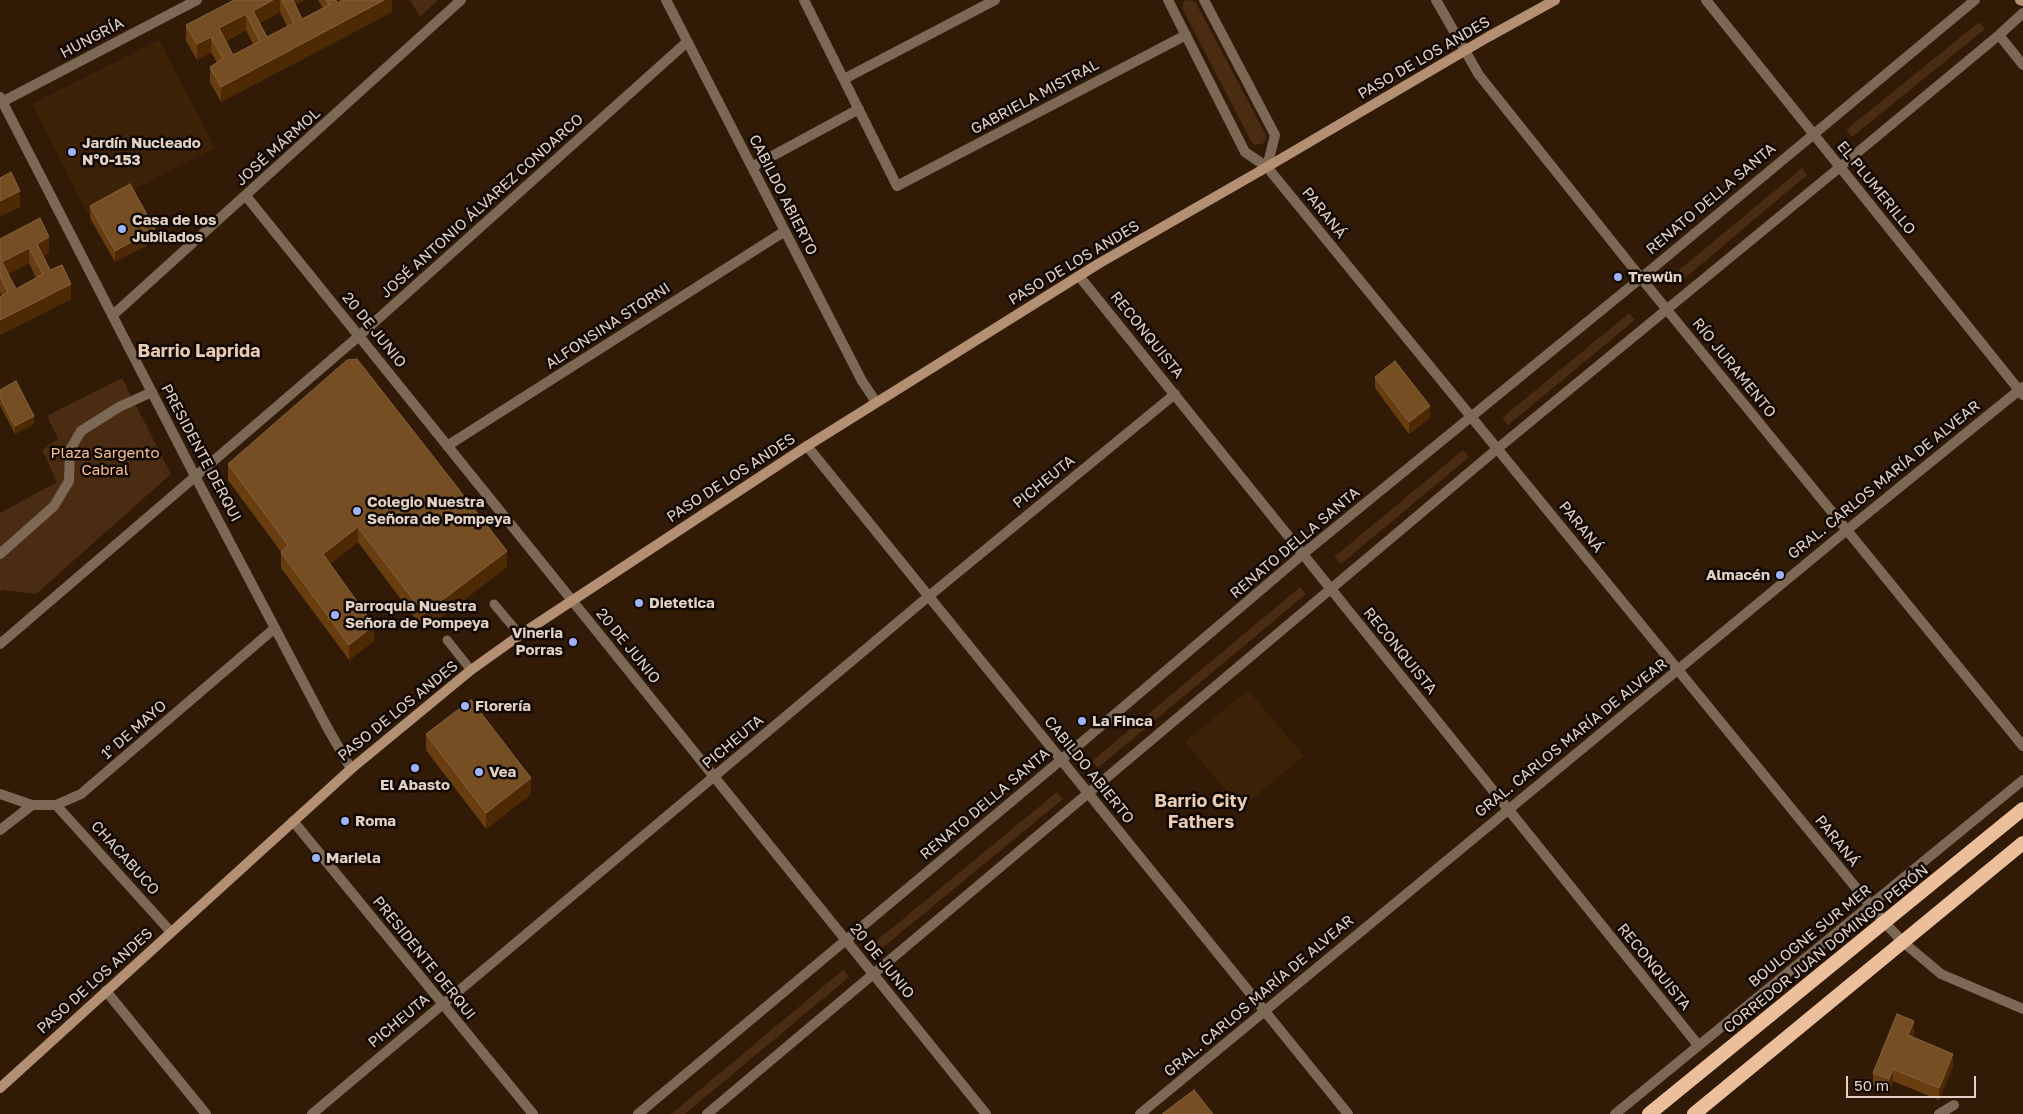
<!DOCTYPE html>
<meta charset="utf-8">
<style>
body{margin:0}
#map{position:relative;width:2023px;height:1114px;overflow:hidden;background:#311a06;font-family:"Golos Text",sans-serif}
canvas{display:block}
.scale{position:absolute;left:1846px;top:1076px;width:130px;height:22px;box-sizing:border-box;border:2px solid #e2d2c6;border-top:0;padding-left:6px;font-size:15px;line-height:18px;white-space:nowrap;color:#e2d2c6;-webkit-text-stroke:4px #110802;paint-order:stroke}
</style>
<div id="map">
<canvas width="2023" height="1114"></canvas>
<div class="scale">50 m</div>
</div>
<script>
const context = document.querySelector('canvas').getContext('2d');
context.lineJoin = 'round';
function fill(path, color) { context.fillStyle = color; context.fill(path, 'evenodd'); }
const shape = rows => new Path2D(rows.map(r => 'M' + r).join(''));
function trace(path, color, width, dash) { context.strokeStyle = color; context.lineWidth = width; context.lineCap = dash ? 'butt' : 'round'; context.setLineDash(dash || []); context.stroke(path); }
function drawText(font, color, halo, rows, align = 'center') {
  context.font = font + ' "Golos Text",sans-serif'; context.lineWidth = 5; context.setLineDash([]); context.textBaseline = 'middle'; context.strokeStyle = halo; context.fillStyle = color; for (const [text, x, y, turn = 0] of rows) {
    context.save(); context.translate(x, y); context.rotate((+turn || 0) * Math.PI / 180); context.textAlign = isNaN(turn) ? turn : align; if (halo) context.strokeText(text, 0, 0); context.fillText(text, 0, 0); context.restore();
  }
}
fill(shape([
 [159,40,215,148,87,213,32,104],
 [1248,690,1304,756,1241,808,1185,742]
]), '#3e2208');
fill(shape([
 [410,0,438,0,420,17],
 [1184,0,1195,1,1266,135,1266,140,1262,144,1255,145,1252,143,1182,8],
 [1979,22,1985,29,1852,137,1846,130],
 [1802,168,1807,175,1679,283,1672,276],
 [1629,313,1635,320,1508,425,1502,418],
 [122,378,171,474,36,594,2,590,0,592,0,513,57,482,42,450,58,439,47,416],
 [1463,450,1469,457,1341,564,1334,557],
 [1300,587,1306,594,1098,768,1092,761],
 [1057,792,1063,799,881,949,875,942],
 [843,970,849,977,685,1114,671,1114]
]), '#492c11');
trace(shape([
 [494,604,520,635],
 [447,640,471,670]
]), '#7d6856', 9);
trace(shape([
 [0,554,54,506,69,481,70,450,81,431,119,407,152,392]
]), '#7d6856', 10);
trace(shape([
 [666,0,862,381,876,402],
 [804,0,897,186,1186,35],
 [1436,0,1479,75,1641,278,2023,746],
 [1706,0,2023,395],
 [1999,35,2023,65],
 [844,79,995,0],
 [752,167,859,109],
 [246,196,986,1114],
 [1079,276,1698,1045],
 [113,315,461,0],
 [447,446,785,231],
 [807,446,1348,1114],
 [0,644,359,336,687,42],
 [0,794,32,805,56,805,81,794,275,628],
 [56,805,171,932],
 [293,821,533,1114],
 [0,830,32,805],
 [106,991,206,1114],
 [312,1114,929,596,1175,394],
 [638,1114,1061,760,1303,554,1641,278,1975,0],
 [707,1114,1497,449,1840,167,1999,35,2023,13],
 [1140,1114,1847,530,2023,387],
 [1615,1114,2023,780],
 [1939,1114,1954,1105]
]), '#7d6856', 10);
trace(shape([
 [1168,0,1245,152,1267,167,1884,922,1903,942,1941,974,2023,1009],
 [1204,0,1275,135,1267,167],
 [0,97,196,478,327,727,351,769],
 [0,103,197,0]
]), '#7d6856', 10);
trace(shape([
 [2020,0,2023,1],
 [0,1088,351,769,471,670,520,635,807,446,1098,264,1267,167,1488,37,1555,0]
]), '#b39074', 10);
trace(shape([
 [1649,1114,2023,809],
 [1694,1114,2023,843]
]), '#ecbf9c', 14);
fill(shape([
 [234,0,304,0,295,5,302,19,323,8,318,0,336,0,337,3,392,0,392,12,221,102,210,82,210,67,217,63,211,52,197,60,186,41,186,25],
 [280,12,287,26,267,37,260,23],
 [246,30,253,44,233,55,226,41],
 [90,206,155,241,115,262,90,218],
 [0,239,49,253,43,256,50,270,71,299,0,335,0,297,2,296,0,292],
 [29,263,36,278,16,289,8,274],
 [1375,377,1430,418,1409,434,1375,388],
 [0,390,34,424,15,434,0,405],
 [228,464,507,567,424,630,358,542,330,564,374,641,349,660,281,568,281,552,228,480],
 [426,734,531,794,486,829,426,750],
 [1914,1033,1912,1037,1953,1066,1939,1100,1893,1081,1889,1091,1873,1085,1873,1073]
]), '#683e10');
fill(shape([
 [273,0,280,0,280,12,253,26,253,11],
 [289,0,304,0,289,8],
 [384,0,392,0,392,12,221,102,221,87],
 [246,14,246,30,219,44,219,28],
 [211,37,211,52,197,60,197,44],
 [20,191,20,207,0,217,0,201],
 [155,229,155,241,115,262,115,251],
 [49,237,49,253,37,259,37,244],
 [29,248,29,263,2,277,2,262],
 [71,284,71,299,0,335,0,320],
 [1430,406,1430,418,1409,434,1409,422],
 [34,416,34,424,15,434,15,426],
 [358,527,358,542,323,569,323,554],
 [507,551,507,567,424,630,424,614],
 [374,625,374,641,349,660,349,645],
 [531,778,531,794,486,829,486,813],
 [1914,1021,1914,1033,1908,1047,1908,1035],
 [1953,1054,1953,1066,1939,1100,1939,1088],
 [1893,1069,1893,1081,1889,1091,1889,1079]
]), '#4d2904');
const building = shape([
 [234,0,273,0,253,11,267,37,294,23,282,0,293,0,302,19,329,5,326,0,336,0,337,3,342,0,384,0,221,87,210,67,223,59,211,37,197,44,186,25,234,0],
 [246,14,260,41,233,55,219,28,246,14],
 [11,172,20,191,0,201,0,178,11,172],
 [130,184,155,229,115,251,90,206,130,184],
 [40,218,49,237,37,244,50,270,62,265,71,284,0,320,0,297,8,292,0,276,0,239,40,218],
 [29,248,43,274,16,289,2,262,29,248],
 [357,359,507,551,424,614,358,527,323,554,374,625,349,645,281,552,288,545,228,464,347,360,357,359],
 [1395,361,1430,406,1409,422,1375,377,1395,361],
 [16,381,34,416,15,426,0,397,0,390,16,381],
 [471,700,531,778,486,813,426,734,471,700],
 [1897,1014,1914,1021,1908,1035,1953,1054,1939,1088,1893,1069,1889,1079,1873,1073,1897,1014],
 [1194,1090,1213,1114,1162,1114,1194,1090]
]);
fill(building, '#754e23');
trace(building, '#86633d', 1);
for (const [x, y, r, color] of [
 [72,152,5,"#9db4fd"],
 [122,229,5,"#9db4fd"],
 [1618,277,5,"#9db4fd"],
 [357,511,5,"#9db4fd"],
 [1780,575,5,"#9db4fd"],
 [639,603,5,"#9db4fd"],
 [335,615,5,"#9db4fd"],
 [573,642,5,"#9db4fd"],
 [465,706,5,"#9db4fd"],
 [1082,721,5,"#9db4fd"],
 [415,768,5,"#9db4fd"],
 [479,772,5,"#9db4fd"],
 [345,821,5,"#9db4fd"],
 [316,858,5,"#9db4fd"]
]) { const dot = new Path2D(); dot.arc(x, y, r, 0, 2 * Math.PI); context.fillStyle = color; context.fill(dot); trace(dot, '#110802', 2); }
drawText('15px', '#e2d2c6', '#110802', [
 ["HUNGRÍA",92,38,-28],
 ["PASO DE LOS ANDES",1424,58,-30],
 ["GABRIELA MISTRAL",1035,97,-28],
 ["JOSÉ MÁRMOL",278,147,-42],
 ["EL PLUMERILLO",1876,188,51],
 ["CABILDO ABIERTO",783,195,63],
 ["RENATO DELLA SANTA",1711,199,-40],
 ["JOSÉ ANTONIO ÁLVAREZ CONDARCO",482,206,-42],
 ["PARANÁ",1324,213,51],
 ["PASO DE LOS ANDES",1074,263,-31],
 ["ALFONSINA STORNI",608,326,-33],
 ["20 DE JUNIO",374,330,51],
 ["RECONQUISTA",1147,335,51],
 ["RÍO JURAMENTO",1734,368,51],
 ["PRESIDENTE DERQUI",201,453,62],
 ["PASO DE LOS ANDES",731,478,-33],
 ["GRAL. CARLOS MARÍA DE ALVEAR",1884,480,-39],
 ["PICHEUTA",1044,482,-39],
 ["PARANÁ",1581,527,51],
 ["RENATO DELLA SANTA",1295,543,-40],
 ["20 DE JUNIO",628,646,51],
 ["RECONQUISTA",1400,651,51],
 ["PASO DE LOS ANDES",398,711,-39],
 ["1° DE MAYO",134,730,-41],
 ["GRAL. CARLOS MARÍA DE ALVEAR",1571,738,-39],
 ["PICHEUTA",733,742,-40],
 ["CABILDO ABIERTO",1089,770,51],
 ["RENATO DELLA SANTA",985,804,-40],
 ["PARANÁ",1837,841,51],
 ["CHACABUCO",125,858,48],
 ["BOULOGNE SUR MER",1810,936,-39],
 ["CORREDOR JUAN DOMINGO PERÓN",1826,949,-39],
 ["PRESIDENTE DERQUI",424,958,51],
 ["20 DE JUNIO",882,961,51],
 ["RECONQUISTA",1654,967,51],
 ["PASO DE LOS ANDES",95,981,-42],
 ["GRAL. CARLOS MARÍA DE ALVEAR",1259,996,-40],
 ["PICHEUTA",399,1021,-40]
]);
drawText('bold 15px', '#e2d2c6', '#110802', [
 ["Jardín Nucleado",82,143],
 ["N°0-153",82,160],
 ["Casa de los",132,220],
 ["Jubilados",132,237],
 ["Trewün",1628,277],
 ["Colegio Nuestra",367,502],
 ["Señora de Pompeya",367,519],
 ["Almacén",1770,575,"right"],
 ["Dietetica",649,603],
 ["Parroquia Nuestra",345,606],
 ["Señora de Pompeya",345,623],
 ["Vineria",563,633,"right"],
 ["Porras",563,650,"right"],
 ["Florería",475,706],
 ["La Finca",1092,721],
 ["Vea",489,772],
 ["El Abasto",415,785,"center"],
 ["Roma",355,821],
 ["Mariela",326,858]
], 'left');
drawText('15px', '#fac090', '#110802', [
 ["Plaza Sargento",105,453],
 ["Cabral",105,470]
]);
drawText('bold 18px', '#e9cbb3', '#110802', [
 ["Barrio Laprida",199,351],
 ["Barrio City",1201,801],
 ["Fathers",1201,822]
]);
</script>
